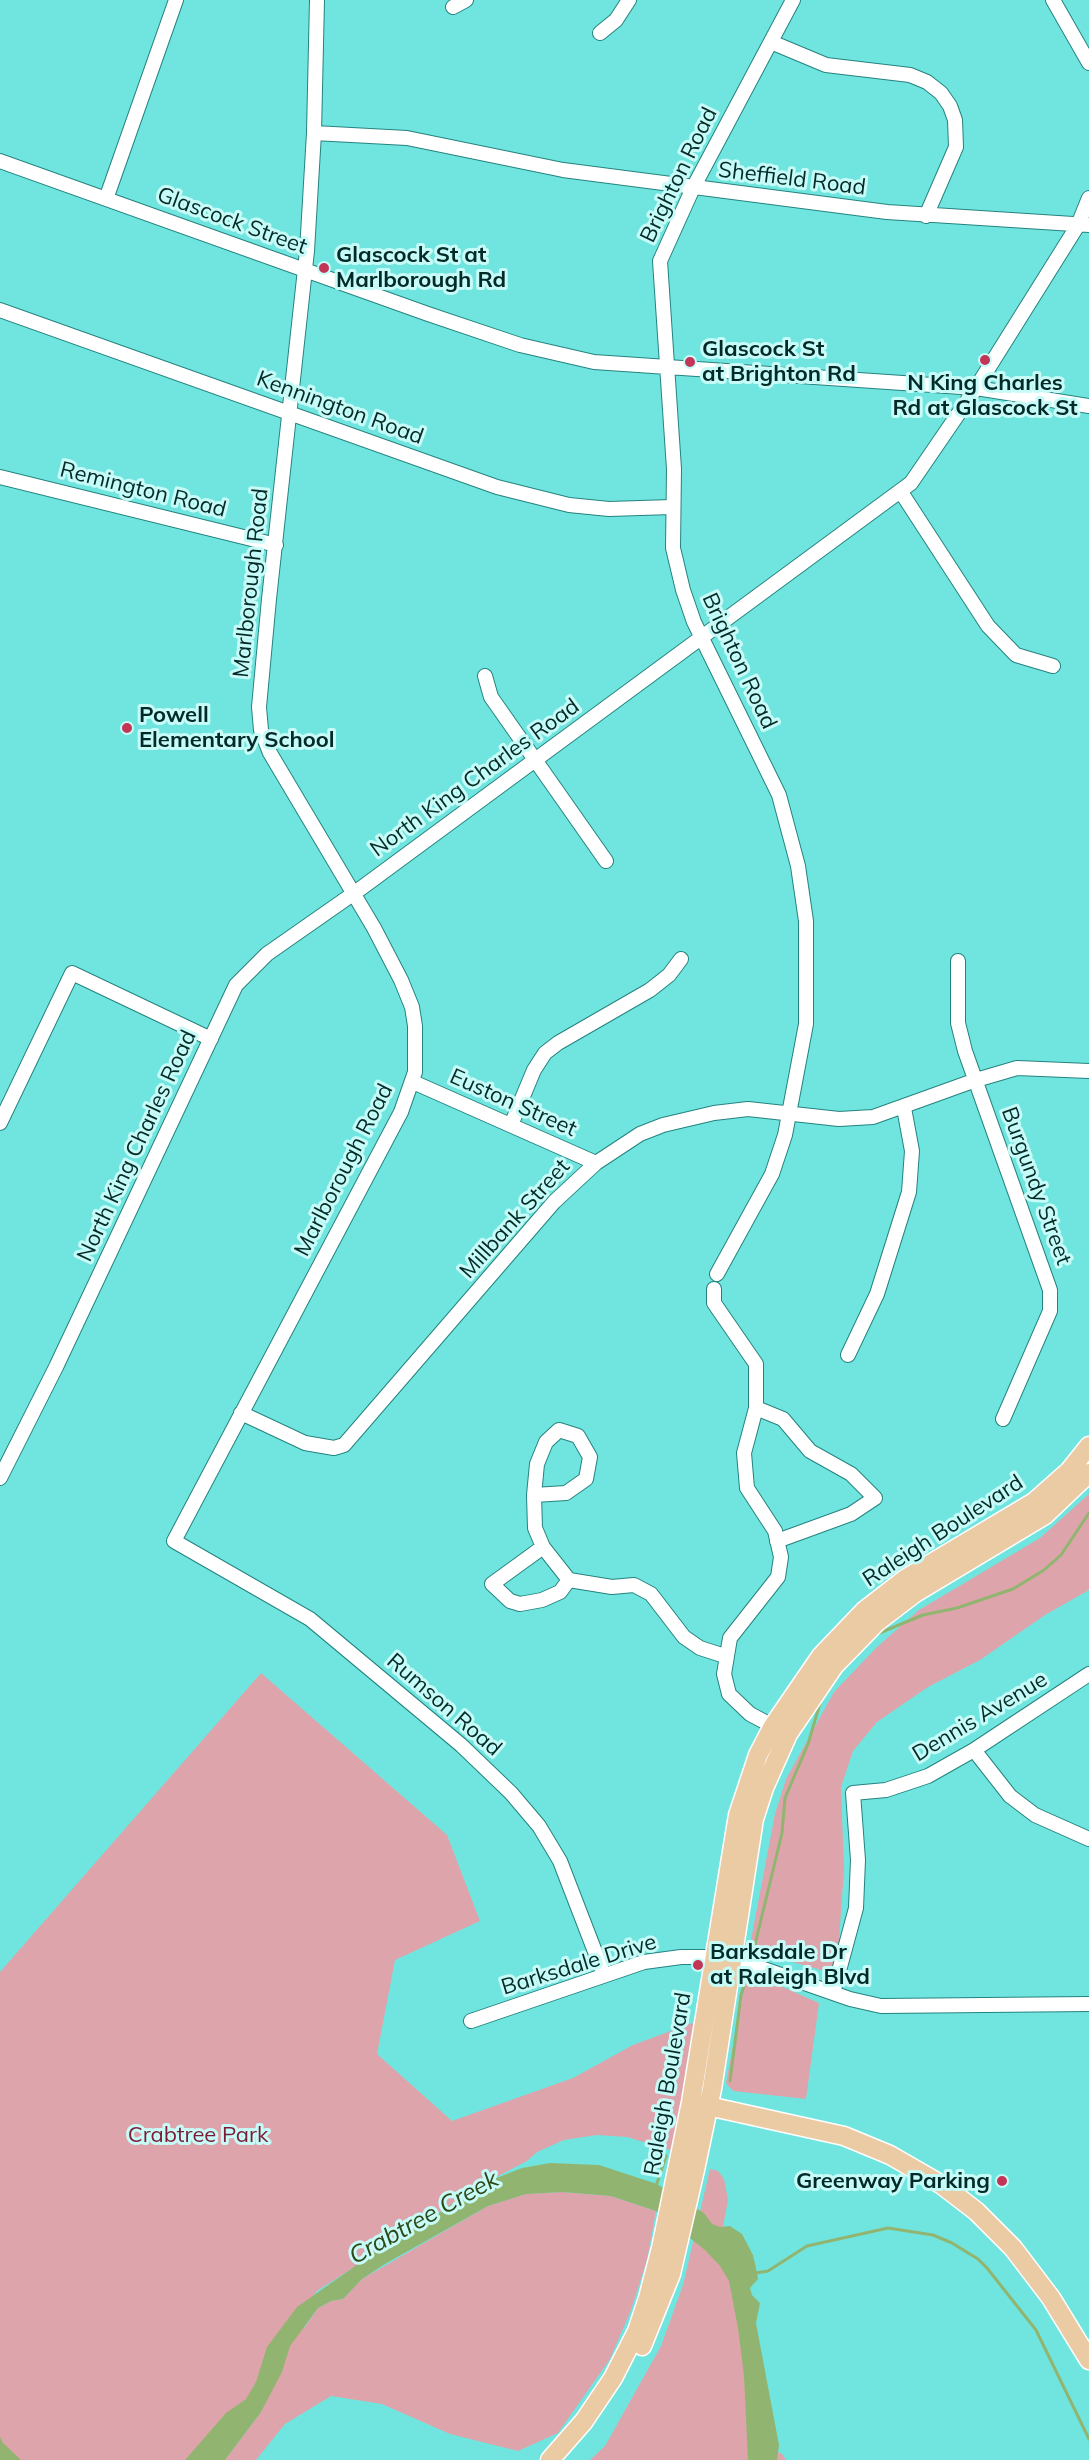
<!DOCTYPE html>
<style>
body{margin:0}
canvas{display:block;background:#70e5df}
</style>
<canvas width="1089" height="2460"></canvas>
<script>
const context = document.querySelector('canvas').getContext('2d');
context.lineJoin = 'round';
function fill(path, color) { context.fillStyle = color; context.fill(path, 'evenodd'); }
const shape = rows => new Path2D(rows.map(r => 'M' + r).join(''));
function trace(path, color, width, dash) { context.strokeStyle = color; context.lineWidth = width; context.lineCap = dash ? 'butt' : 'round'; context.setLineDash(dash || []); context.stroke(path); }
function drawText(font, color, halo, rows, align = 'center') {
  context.font = font + ' Mulish,sans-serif'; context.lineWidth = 6; context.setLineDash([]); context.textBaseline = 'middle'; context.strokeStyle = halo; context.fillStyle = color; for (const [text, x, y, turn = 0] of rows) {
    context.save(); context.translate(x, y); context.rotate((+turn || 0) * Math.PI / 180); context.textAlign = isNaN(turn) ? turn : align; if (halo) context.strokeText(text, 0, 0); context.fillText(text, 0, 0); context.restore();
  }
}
fill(shape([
 [1089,1494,1089,1590,1045,1615,980,1660,928,1687,877,1722,853,1751,841,1787,844,1870,838,1953,832,1973,749,1950,775,1814,786,1779,834,1692,877,1647,919,1610,1040,1538],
 [261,1673,447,1835,480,1921,395,1960,377,2054,452,2121,573,2078,633,2045,695,2022,686,2086,673,2151,627,2137,597,2135,564,2140,537,2152,527,2161,483,2184,317,2291,306,2305,304,2328,318,2308,331,2301,343,2299,362,2279,488,2206,526,2194,562,2192,611,2196,656,2211,647,2260,631,2310,610,2359,558,2433,518,2451,450,2434,382,2404,331,2396,285,2424,256,2460,225,2460,261,2412,268,2395,203,2460,3,2460,0,2453,0,1972],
 [747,1971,819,2003,806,2099,733,2091,726,2083],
 [710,2169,718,2171,724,2179,728,2200,721,2237,730,2266,759,2443,782,2454,786,2460,590,2460,605,2446,661,2346,683,2285]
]), '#dea4ab');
fill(shape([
 [550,2163,599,2165,657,2184,704,2213,712,2224,720,2227,730,2226,742,2234,753,2255,757,2273,758,2279,750,2288,752,2295,760,2303,756,2323,779,2445,777,2460,748,2460,744,2376,738,2328,729,2281,720,2266,705,2250,656,2211,611,2196,562,2192,526,2194,488,2206,385,2264,362,2279,343,2299,331,2301,318,2308,290,2346,282,2372,261,2412,225,2460,185,2460,226,2413,246,2399,256,2382,267,2347,297,2307,381,2248,441,2212,476,2186,522,2168],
 [0,2437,3,2443,21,2460,0,2460]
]), '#91b570');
trace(shape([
 [877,1634,923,1615,957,1608,1013,1589,1044,1570,1061,1555,1089,1513],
 [751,1961,782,1833,785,1798,808,1744,821,1700],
 [730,2081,741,1995,750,1968],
 [656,2186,666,2156],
 [756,2273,768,2271,807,2246,888,2228,933,2235,952,2243,978,2259,987,2268,1036,2330,1089,2439]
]), '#91b570', 3);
const minor = shape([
 [317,0,314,133,307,251,269,599,259,707,261,730,270,753,374,928,401,980,412,1007,415,1026,415,1072,401,1112,174,1541,310,1619,461,1745,511,1793,539,1826,560,1861,604,1975],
 [1053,0,1089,63],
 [453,7,466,0],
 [600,33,616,20,629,0],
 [771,42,826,65,910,75,927,82,941,93,950,106,955,120,956,147,926,216],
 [314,133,407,138,563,170,887,212,1089,225],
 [0,161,428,314,520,345,594,362,976,388,1089,406],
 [106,199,176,0],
 [0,310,497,487,569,505,609,509,672,507],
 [0,477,276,545],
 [901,492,988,626,1016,655,1053,666],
 [485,676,491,697,606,861],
 [958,961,958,1023,965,1051,1050,1290,1050,1311,1003,1419],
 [413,1082,596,1163],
 [0,1123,72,973,211,1039],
 [511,1125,534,1070,545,1053,558,1043,650,990,669,975,681,959],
 [717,1274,772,1174,785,1135,806,1024,806,921,798,866,779,795,694,622,683,590,673,548,674,469,660,261,693,188,793,0],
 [714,1289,714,1303,756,1364,756,1408,744,1453,747,1488,775,1531,781,1557,778,1577,730,1638,724,1674,729,1694,750,1714,780,1730],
 [848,1355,877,1294,909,1192,912,1151,904,1108],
 [756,1408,783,1419,810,1451,851,1474,875,1498,851,1514,777,1541],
 [241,1413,305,1443,334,1448,344,1445,554,1202,596,1163,640,1134,663,1125,714,1113,748,1109,839,1119,873,1117,976,1080,1017,1068,1089,1071],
 [0,1478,56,1367,236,985,267,954,360,889,911,483,976,388,1078,225,1089,198],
 [534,1495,566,1493,586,1479,590,1457,578,1436,559,1430,546,1442,537,1464,534,1495,535,1528,543,1547,569,1580,612,1587,634,1585,651,1594,684,1637,700,1648,725,1656],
 [543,1547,492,1584,510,1601,520,1604,542,1600,560,1592,569,1580],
 [974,1750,1010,1796,1035,1815,1089,1839],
 [833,1993,856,1908,858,1860,853,1793,886,1790,928,1776,974,1750,1089,1674],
 [471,2021,644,1962,681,1957,715,1957,744,1962,850,1999,881,2006,1089,2004]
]);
const major = shape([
 [699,2104,844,2136,890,2155,942,2185,976,2211,1013,2248,1051,2298,1089,2360],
 [642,2346,671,2274,695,2170,712,2089,754,1819,764,1788,788,1734,834,1666,877,1622,915,1593,1045,1515,1089,1473],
 [550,2460,584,2421,613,2378,637,2331,648,2298,661,2248,691,2102,738,1815,758,1755,773,1726,821,1656,865,1610,905,1579,1034,1502,1069,1471,1089,1446]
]);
trace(minor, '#25837f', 16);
trace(major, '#fff', 21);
trace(minor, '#fff', 14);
trace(major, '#ebcba4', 18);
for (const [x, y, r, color] of [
 [324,268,6,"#c33457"],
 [985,360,6,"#c33457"],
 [690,362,6,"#c33457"],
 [127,728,6,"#c33457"],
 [698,1965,6,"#c33457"],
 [1002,2181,6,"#c33457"]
]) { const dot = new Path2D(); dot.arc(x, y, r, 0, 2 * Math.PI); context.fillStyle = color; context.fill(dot); trace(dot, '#c7fbf8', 2); }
drawText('22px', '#022a28', '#c7fbf8', [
 ["Brighton Road",679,175,-64],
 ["Sheffield Road",792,179,7],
 ["Glascock Street",232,221,20],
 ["Kennington Road",340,408,20],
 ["Remington Road",143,490,14],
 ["Marlborough Road",251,583,-84],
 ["Brighton Road",739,661,65],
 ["North King Charles Road",475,778,-36],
 ["Euston Street",513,1103,24],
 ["North King Charles Road",137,1146,-65],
 ["Marlborough Road",344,1170,-63],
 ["Burgundy Street",1036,1186,70],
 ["Millbank Street",515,1219,-48],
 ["Raleigh Boulevard",943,1531,-33],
 ["Rumson Road",444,1705,41],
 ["Dennis Avenue",980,1717,-31],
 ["Barksdale Drive",579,1965,-17],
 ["Raleigh Boulevard",668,2084,-80]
]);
drawText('bold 22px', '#022a28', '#c7fbf8', [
 ["Glascock St at",336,255],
 ["Marlborough Rd",336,280],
 ["Glascock St",702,349],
 ["at Brighton Rd",702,374],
 ["N King Charles",985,383,"center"],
 ["Rd at Glascock St",985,408,"center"],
 ["Powell",139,715],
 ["Elementary School",139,740],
 ["Barksdale Dr",710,1952],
 ["at Raleigh Blvd",710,1977],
 ["Greenway Parking",990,2181,"right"]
], 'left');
drawText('22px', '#7c1b34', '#c7fbf8', [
 ["Crabtree Park",198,2135]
]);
drawText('italic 24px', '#2f4716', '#c7fbf8', [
 ["Crabtree Creek",424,2218,-29]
]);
</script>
